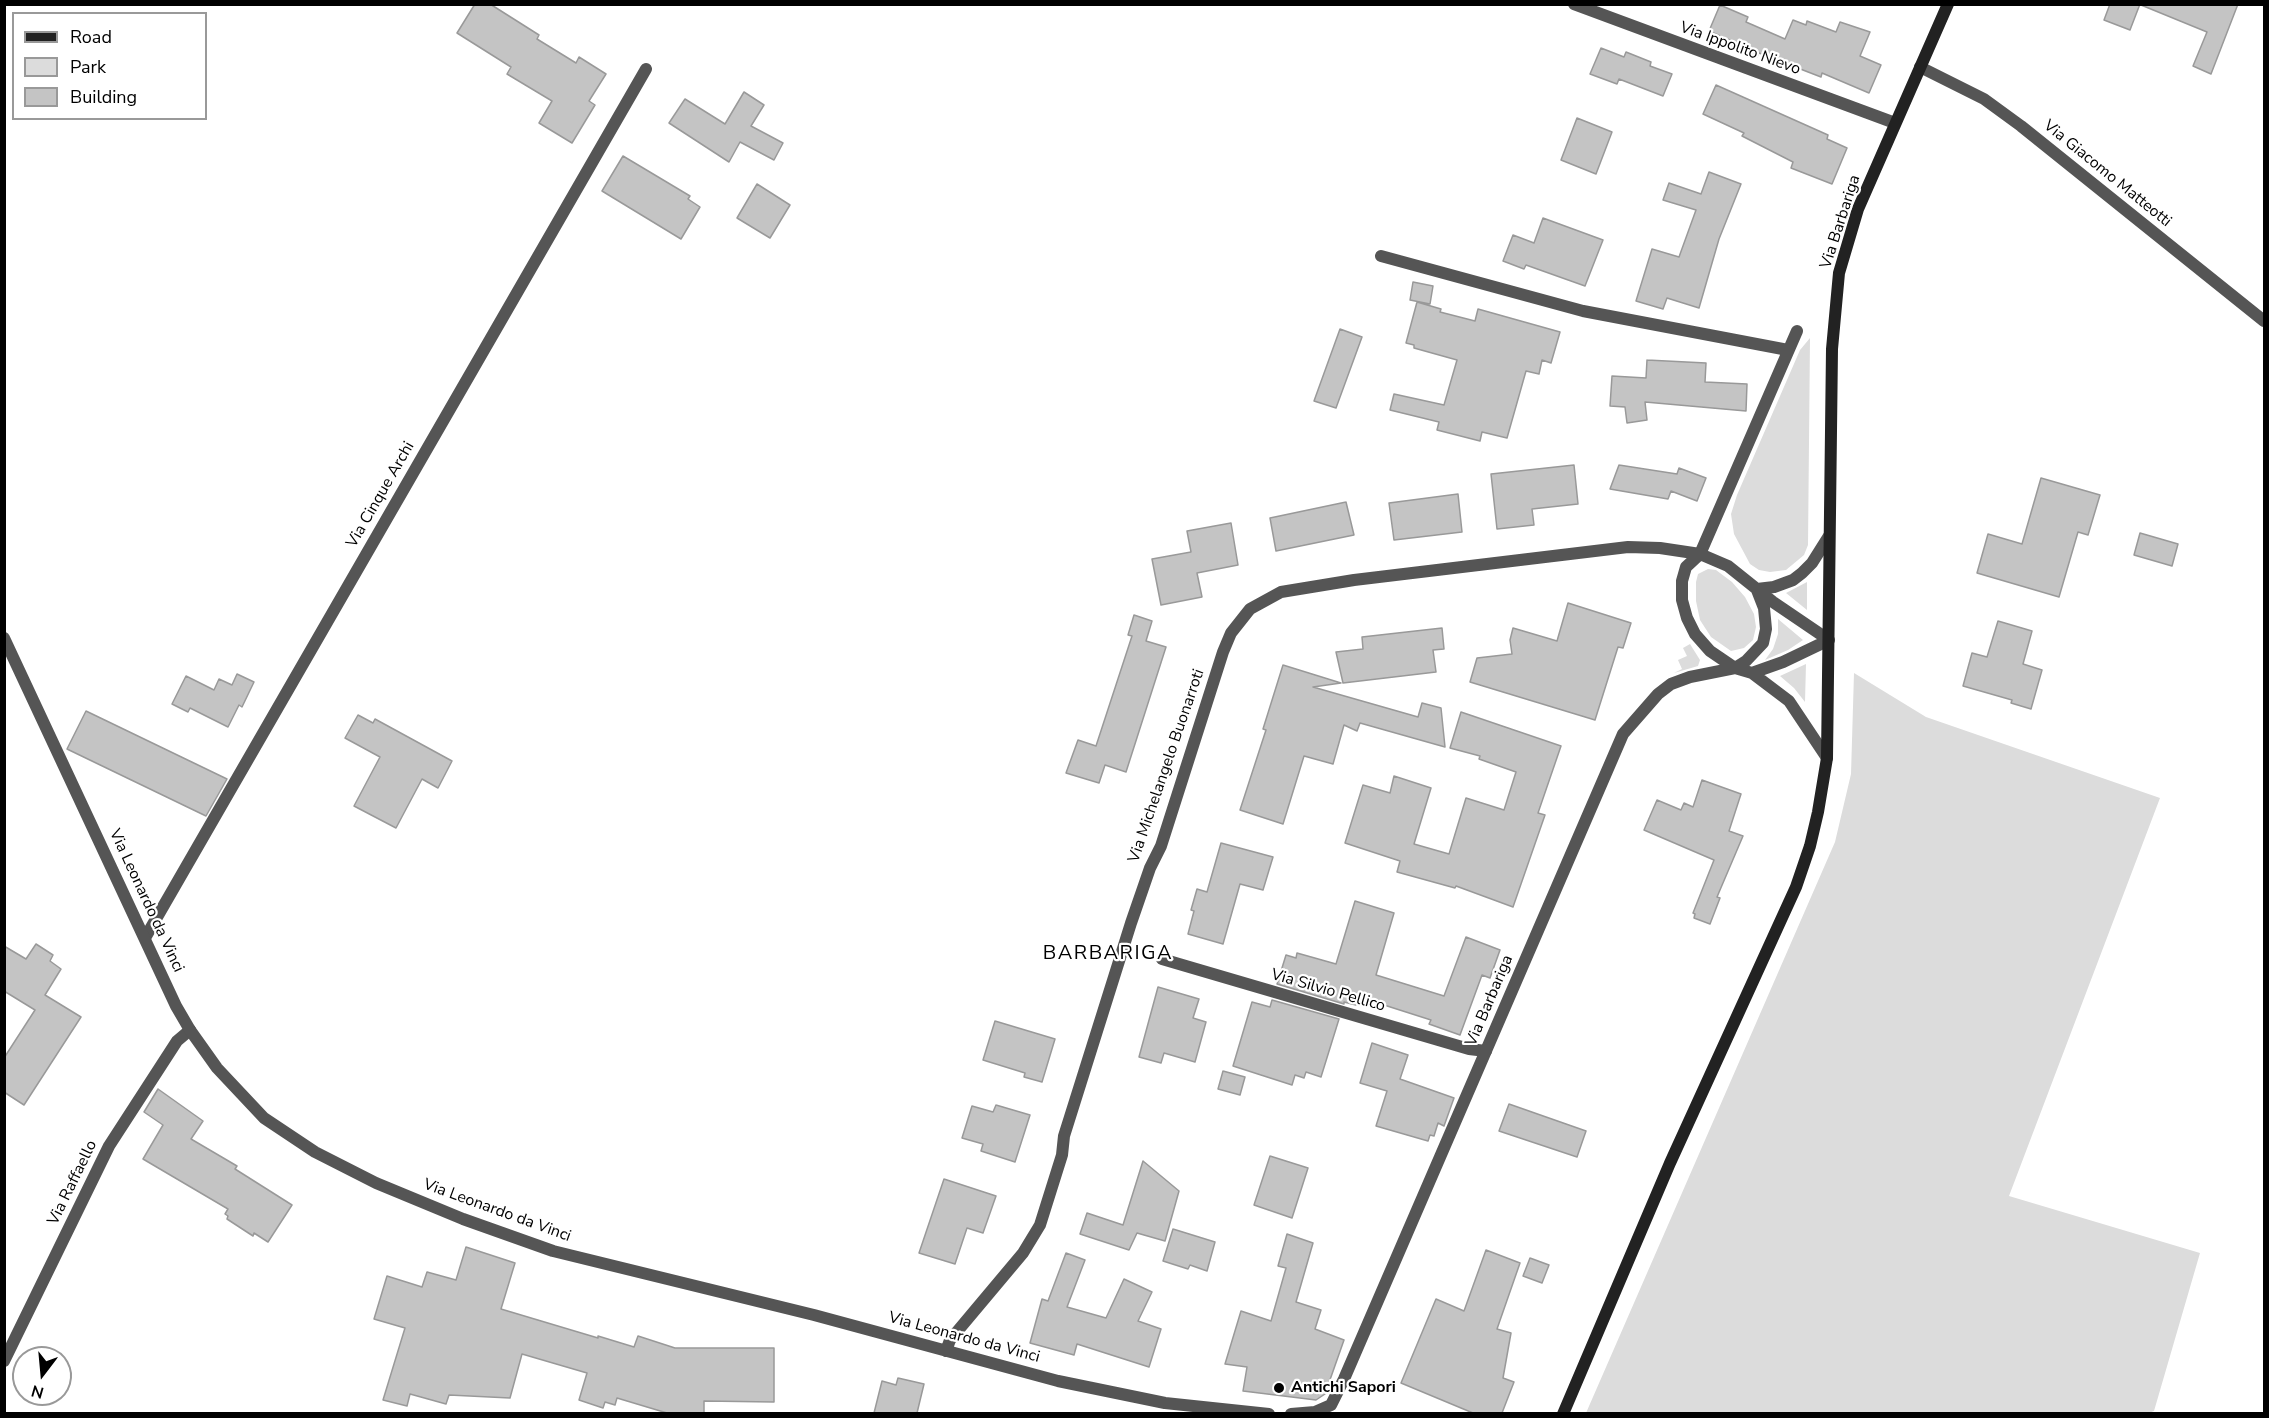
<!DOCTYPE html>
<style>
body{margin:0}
#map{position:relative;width:2269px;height:1418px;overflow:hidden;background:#fff;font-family:"Nunito Sans",sans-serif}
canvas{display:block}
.frame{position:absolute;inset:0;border:6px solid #000;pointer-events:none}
.legend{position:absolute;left:12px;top:12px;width:195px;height:108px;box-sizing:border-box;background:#fff;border:2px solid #999;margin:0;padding:8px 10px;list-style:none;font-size:18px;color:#000}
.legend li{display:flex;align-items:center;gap:12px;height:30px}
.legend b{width:30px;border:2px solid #999}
.north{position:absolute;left:12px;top:1346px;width:60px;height:60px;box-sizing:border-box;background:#fff;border:2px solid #999;border-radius:50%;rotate:196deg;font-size:16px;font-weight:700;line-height:24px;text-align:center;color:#000}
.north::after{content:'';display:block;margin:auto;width:21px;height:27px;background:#000;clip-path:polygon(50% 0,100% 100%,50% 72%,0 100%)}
</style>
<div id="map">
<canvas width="2269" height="1418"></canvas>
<div class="frame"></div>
<ul class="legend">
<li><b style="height:8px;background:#222"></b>Road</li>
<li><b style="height:16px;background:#dcdcdc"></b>Park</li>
<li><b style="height:16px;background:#c4c4c4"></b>Building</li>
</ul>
<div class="north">N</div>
</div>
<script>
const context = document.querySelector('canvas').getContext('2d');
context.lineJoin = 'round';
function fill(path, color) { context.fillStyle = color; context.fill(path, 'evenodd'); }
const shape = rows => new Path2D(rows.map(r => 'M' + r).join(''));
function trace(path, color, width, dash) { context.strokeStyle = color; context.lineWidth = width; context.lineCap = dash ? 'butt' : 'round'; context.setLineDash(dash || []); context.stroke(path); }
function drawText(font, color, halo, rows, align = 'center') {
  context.font = font + ' "Nunito Sans",sans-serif'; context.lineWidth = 4.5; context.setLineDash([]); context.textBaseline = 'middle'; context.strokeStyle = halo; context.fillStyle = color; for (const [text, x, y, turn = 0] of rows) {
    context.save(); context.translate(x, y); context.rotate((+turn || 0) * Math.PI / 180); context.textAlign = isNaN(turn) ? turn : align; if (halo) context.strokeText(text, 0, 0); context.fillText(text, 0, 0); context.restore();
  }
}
fill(shape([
 [1810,338,1808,545,1804,555,1786,570,1770,572,1759,570,1750,564,1734,534,1731,514,1737,495,1800,350],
 [1708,569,1716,570,1732,582,1745,597,1754,614,1756,627,1753,640,1744,648,1731,651,1711,637,1700,620,1696,601,1696,582,1698,574],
 [1807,582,1807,610,1786,593],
 [1778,619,1803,640,1788,650,1765,660,1773,649,1778,634],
 [1690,644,1700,660,1698,666,1674,673,1682,669,1678,660,1687,656,1683,648],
 [1806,664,1805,702,1794,688,1780,676],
 [1854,673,1926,717,2160,798,2009,1196,2200,1253,2154,1411,2149,1413,1586,1413,1835,842,1851,774]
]), '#dcdcdc');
const building = shape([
 [475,4,490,4,539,35,537,39,576,63,579,57,606,74,589,101,595,105,572,143,539,123,552,101,507,74,511,67,457,33,475,4],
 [2110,4,2140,4,2130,30,2104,20,2110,4],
 [2238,4,2211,74,2193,66,2207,32,2141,5,2238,4],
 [1720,5,1748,17,1746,22,1785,39,1793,20,1806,25,1807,21,1836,32,1840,22,1870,32,1860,56,1881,65,1869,93,1822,73,1821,77,1759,53,1757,57,1732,46,1734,42,1709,31,1720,5],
 [1601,48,1624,57,1626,52,1651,62,1650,66,1672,74,1663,96,1619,79,1617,84,1590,74,1601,48],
 [1716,85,1828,135,1827,139,1847,148,1832,184,1791,168,1793,162,1742,136,1744,133,1703,114,1716,85],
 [744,92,764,105,751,126,783,143,774,160,740,142,729,162,669,123,685,99,725,124,744,92],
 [1577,118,1612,132,1596,174,1561,160,1577,118],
 [623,156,690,196,688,199,700,207,681,239,602,191,623,156],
 [1709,172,1741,184,1719,239,1699,308,1667,298,1663,309,1636,301,1652,249,1679,257,1696,210,1663,200,1669,183,1701,194,1709,172],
 [757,184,790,205,770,238,737,218,757,184],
 [1543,218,1603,240,1585,286,1526,265,1524,269,1503,261,1513,235,1534,243,1543,218],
 [1413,282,1433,286,1430,304,1410,300,1413,282],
 [1417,302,1441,309,1440,312,1475,321,1478,309,1560,332,1551,363,1542,360,1539,374,1526,371,1507,438,1482,432,1480,441,1437,430,1439,422,1390,410,1394,394,1444,405,1457,360,1414,348,1414,345,1406,343,1417,302],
 [1340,329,1362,337,1336,408,1314,401,1340,329],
 [1647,360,1706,363,1705,382,1747,384,1746,411,1645,402,1647,420,1627,423,1625,407,1610,406,1612,376,1646,378,1647,360],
 [1574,465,1578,504,1532,509,1534,525,1497,529,1491,474,1574,465],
 [1619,465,1677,474,1679,468,1706,478,1697,501,1671,491,1668,499,1610,489,1619,465],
 [2041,478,2100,495,2088,535,2078,532,2059,597,1977,573,1988,534,2022,544,2041,478],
 [1458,494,1462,532,1394,540,1389,503,1458,494],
 [1346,502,1354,535,1276,551,1270,518,1346,502],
 [1231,523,1238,565,1197,573,1202,597,1161,605,1152,559,1191,552,1187,531,1231,523],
 [2140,533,2178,544,2172,566,2134,555,2140,533],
 [1568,603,1631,623,1623,648,1618,647,1595,720,1470,682,1477,658,1512,654,1510,640,1513,628,1557,641,1568,603],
 [1134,615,1152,621,1146,641,1166,647,1126,772,1105,765,1099,783,1066,773,1078,740,1096,746,1132,636,1128,635,1134,615],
 [1998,621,2032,631,2023,664,2042,670,2031,709,2011,703,2012,700,1963,686,1972,653,1987,657,1998,621],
 [1442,628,1444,649,1433,650,1436,672,1343,683,1336,652,1363,649,1362,637,1442,628],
 [1283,665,1341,683,1313,687,1418,717,1422,703,1441,708,1445,747,1360,723,1357,731,1344,725,1333,764,1304,756,1283,824,1240,810,1266,730,1263,729,1283,665],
 [237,674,254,682,242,707,239,705,228,727,190,708,188,712,172,704,186,676,214,690,219,679,232,685,237,674],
 [86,711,227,779,206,816,67,749,86,711],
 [1461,712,1561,746,1538,813,1545,815,1513,907,1456,886,1455,888,1397,872,1400,861,1345,843,1363,785,1390,793,1394,776,1431,788,1414,844,1449,854,1466,798,1504,810,1516,772,1479,759,1480,756,1450,748,1461,712],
 [358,715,373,723,375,719,452,761,438,788,422,779,396,828,354,806,380,757,345,738,358,715],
 [1702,780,1741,794,1729,831,1743,836,1717,897,1720,898,1710,924,1694,918,1695,914,1693,913,1714,860,1644,830,1657,800,1681,810,1684,803,1693,807,1702,780],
 [1221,843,1273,857,1263,890,1240,884,1223,944,1188,934,1194,911,1191,910,1197,889,1207,892,1221,843],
 [1355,901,1394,913,1376,975,1444,996,1466,937,1500,950,1490,978,1482,975,1460,1035,1429,1024,1431,1020,1359,997,1356,1005,1344,1002,1344,1004,1277,984,1286,955,1296,958,1297,953,1336,964,1355,901],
 [36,944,53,955,50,961,61,969,45,995,81,1017,24,1105,4,1092,4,1058,35,1010,4,991,4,946,26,959,36,944],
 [1158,987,1199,999,1193,1018,1206,1022,1195,1062,1164,1053,1161,1063,1139,1057,1158,987],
 [1272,1000,1339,1019,1321,1077,1306,1072,1304,1078,1295,1075,1292,1085,1233,1066,1252,1002,1270,1007,1272,1000],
 [995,1021,1055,1039,1042,1082,1024,1077,1025,1073,983,1060,995,1021],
 [1372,1043,1408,1055,1400,1079,1454,1098,1444,1126,1438,1123,1434,1136,1430,1135,1428,1141,1376,1126,1387,1091,1360,1083,1372,1043],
 [1223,1071,1245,1077,1240,1095,1218,1089,1223,1071],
 [158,1089,203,1121,191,1139,237,1166,235,1169,292,1205,268,1242,254,1233,253,1236,227,1219,228,1216,225,1214,228,1209,143,1159,163,1125,144,1112,158,1089],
 [1509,1104,1586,1131,1577,1157,1499,1131,1509,1104],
 [996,1105,1030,1115,1015,1162,981,1151,983,1144,962,1138,972,1106,993,1112,996,1105],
 [1270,1156,1308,1168,1292,1218,1254,1205,1270,1156],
 [1143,1161,1179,1191,1165,1241,1137,1233,1129,1250,1080,1234,1087,1213,1123,1225,1143,1161],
 [944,1179,996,1196,983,1233,967,1228,955,1264,919,1253,944,1179],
 [1173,1229,1215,1242,1207,1271,1190,1265,1188,1269,1163,1261,1173,1229],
 [1287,1234,1313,1243,1296,1302,1321,1310,1315,1329,1344,1340,1325,1394,1316,1400,1243,1391,1247,1367,1225,1364,1241,1311,1271,1321,1286,1268,1278,1266,1287,1234],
 [466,1247,515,1263,501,1309,598,1338,598,1336,634,1347,638,1336,675,1348,774,1348,774,1402,704,1401,704,1413,667,1413,617,1398,615,1405,605,1402,603,1408,579,1400,587,1373,522,1354,510,1398,449,1395,446,1404,410,1394,407,1406,383,1400,405,1328,374,1319,387,1276,422,1287,427,1272,456,1280,466,1247],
 [1486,1250,1520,1263,1497,1329,1511,1333,1503,1378,1514,1382,1502,1413,1473,1413,1401,1383,1436,1299,1464,1311,1486,1250],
 [1066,1253,1085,1260,1067,1307,1106,1318,1124,1279,1152,1292,1138,1321,1161,1329,1149,1367,1077,1344,1074,1355,1030,1343,1042,1299,1048,1301,1066,1253],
 [1530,1258,1549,1265,1542,1283,1523,1276,1530,1258],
 [898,1378,924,1384,917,1413,874,1413,882,1381,896,1385,898,1378]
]);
fill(building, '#c4c4c4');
trace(building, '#999', 1.5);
trace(shape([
 [1574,4,1895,123],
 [1920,67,1984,99,2021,126,2264,321],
 [1381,256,1583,311,1788,350],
 [1700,554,1797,331],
 [145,938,646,69],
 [1162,959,1469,1049,1486,1051],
 [4,1361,109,1146,177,1041,190,1030]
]), '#555', 12);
trace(shape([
 [1700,554,1686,567,1682,581,1682,600,1687,618,1695,634,1710,651,1735,668,1746,661,1763,643,1766,629,1764,608,1757,590],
 [1757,589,1774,587,1793,580,1802,573,1812,563,1829,536],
 [4,638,176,1006,190,1030,217,1068,264,1118,315,1152,376,1183,463,1219,553,1251,814,1315,1058,1381,1165,1403,1269,1414],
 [1752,673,1783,662,1829,640],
 [946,1351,950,1340,1023,1253,1040,1225,1062,1155,1064,1136,1131,923,1150,868,1161,846,1223,652,1231,633,1250,609,1281,592,1354,580,1628,547,1660,548,1700,554,1728,566,1773,602,1829,640],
 [1291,1414,1315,1412,1331,1405,1344,1379,1623,734,1658,694,1671,684,1690,677,1735,668,1752,673,1789,701,1827,758]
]), '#555', 12);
trace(shape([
 [1563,1414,1670,1163,1796,887,1810,846,1818,812,1827,758,1832,349,1839,273,1858,209,1948,4]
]), '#222', 12);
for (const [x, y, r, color] of [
 [1279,1388,6,"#000"]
]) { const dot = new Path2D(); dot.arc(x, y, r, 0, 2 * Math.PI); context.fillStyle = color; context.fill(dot); trace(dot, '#fff', 2); }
drawText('16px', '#000', '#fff', [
 ["Via Ippolito Nievo",1740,49,20],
 ["Via Giacomo Matteotti",2107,174,39],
 ["Via Barbariga",1841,222,-72],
 ["Via Cinque Archi",381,495,-60],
 ["Via Michelangelo Buonarroti",1167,766,-71],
 ["Via Leonardo da Vinci",146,901,65],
 ["Via Silvio Pellico",1328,991,16],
 ["Via Barbariga",1490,1001,-67],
 ["Via Raffaello",73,1183,-64],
 ["Via Leonardo da Vinci",497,1211,20],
 ["Via Leonardo da Vinci",964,1338,15]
]);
drawText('bold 16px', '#000', '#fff', [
 ["Antichi Sapori",1291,1388]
], 'left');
context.letterSpacing = '1.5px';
drawText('20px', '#000', '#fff', [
 ["BARBARIGA",1108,954]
]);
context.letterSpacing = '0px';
</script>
